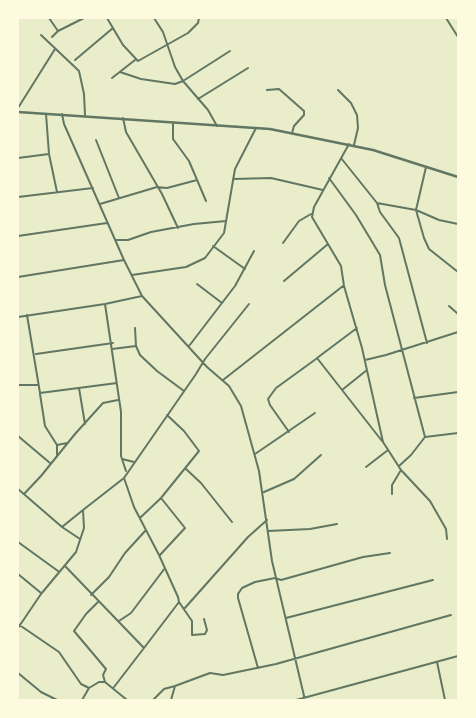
<!DOCTYPE html>
<style>
body{margin:0}
#map{position:relative;width:476px;height:718px;overflow:hidden;background:#e9edc9;font-family:Mulish,sans-serif}
canvas{display:block}
.frame{position:absolute;inset:0;border:19px solid #fefae0;pointer-events:none}
</style>
<div id="map">
<canvas width="476" height="718"></canvas>
<div class="frame"></div>
</div>
<script>
const context = document.querySelector('canvas').getContext('2d');
context.lineJoin = 'round';
const shape = rows => new Path2D(rows.map(r => 'M' + r).join(''));
function trace(path, color, width, dash) { context.strokeStyle = color; context.lineWidth = width; context.lineCap = dash ? 'butt' : 'round'; context.setLineDash(dash || []); context.stroke(path); }
trace(shape([
 [49,18,58,31],
 [107,18,123,45,138,61,188,33,198,23,199,18],
 [154,18,163,32,175,67,183,81,208,110,217,126],
 [446,18,458,37],
 [41,35,79,71,84,94,85,115],
 [52,37,58,31,84,18],
 [75,60,113,28],
 [120,72,141,79,175,84,183,81,230,51],
 [112,78,135,60],
 [267,90,279,89,304,111,304,115,294,126,292,133],
 [338,90,351,103,357,115,358,128,354,145],
 [198,99,248,68],
 [18,108,55,49],
 [46,114,49,154,57,192],
 [62,114,64,124,124,260,142,296,207,367,229,386,241,406,259,471,272,561,305,700],
 [123,118,126,132,162,194,178,228],
 [173,124,173,139,189,161,206,201],
 [96,140,119,198],
 [349,144,314,207,312,217,341,266,344,286,362,348,383,442,401,470,430,501,446,529,447,539],
 [18,158,49,154],
 [341,158,377,203,380,212,399,238,427,343],
 [426,167,416,210,424,238,429,249,458,272],
 [329,178,356,215,380,255,385,285,425,437],
 [233,179,271,178,323,190],
 [18,197,93,188],
 [377,203,416,210,439,220,458,224],
 [100,204,157,187,167,188,197,180],
 [18,236,107,223],
 [116,240,128,240,151,232,194,224,226,221],
 [283,243,299,221,311,214],
 [213,246,245,269],
 [132,275,186,267,205,258,224,233,235,169,256,128],
 [18,277,124,260],
 [284,281,328,244],
 [197,284,222,303],
 [105,304,121,412,121,456,122,459,134,462],
 [449,306,458,314],
 [27,315,40,393,117,383],
 [18,317,105,304,142,296],
 [135,328,136,346,140,355,157,371,184,391],
 [357,328,317,358,382,441],
 [189,346,235,286,254,251],
 [112,349,136,346],
 [36,354,113,343],
 [365,360,386,355,458,332],
 [223,380,343,286],
 [18,385,37,385],
 [79,388,85,424],
 [342,390,367,370],
 [40,394,45,426,57,445,57,455],
 [414,398,458,392],
 [289,432,270,405,268,399,276,388,316,359],
 [18,436,50,463],
 [57,445,67,443],
 [255,454,315,413],
 [122,459,126,471],
 [399,466,411,455,425,437,458,433],
 [366,467,388,450],
 [186,469,201,483,232,522],
 [124,478,134,507,159,555,178,597,179,602,192,621,192,635,205,634,207,630,204,619],
 [18,489,62,527,80,539],
 [264,492,294,479,321,455],
 [24,494,41,476,75,434,103,403,118,400],
 [392,494,392,485,401,470],
 [141,517,161,498,199,451,184,431,167,415],
 [62,527,83,510],
 [268,531,310,529,337,524],
 [18,542,58,571],
 [160,555,185,528,161,498],
 [65,566,144,648,114,687],
 [18,574,41,593],
 [91,595,109,577,125,553,146,530],
 [98,602,86,614,74,631,106,669,103,675,105,682],
 [184,609,248,537,267,520],
 [286,618,433,580],
 [119,621,131,613,165,568],
 [18,624,59,652,81,684,89,688,99,682,105,682,127,700],
 [18,628,41,594,76,552,84,528,83,510,124,478,196,374,205,359,249,304],
 [144,648,179,602],
 [437,662,445,700],
 [258,668,238,598,238,594,242,588,255,582,275,578,281,580,363,557,390,553],
 [18,673,41,692,57,700],
 [82,700,89,688],
 [153,700,164,689,175,686],
 [171,700,175,686,210,673,223,675,276,664,451,615],
 [296,700,458,656]
]), '#617663', 2);
trace(shape([
 [18,112,270,129,373,150,458,177]
]), '#617663', 2.5);
</script>
